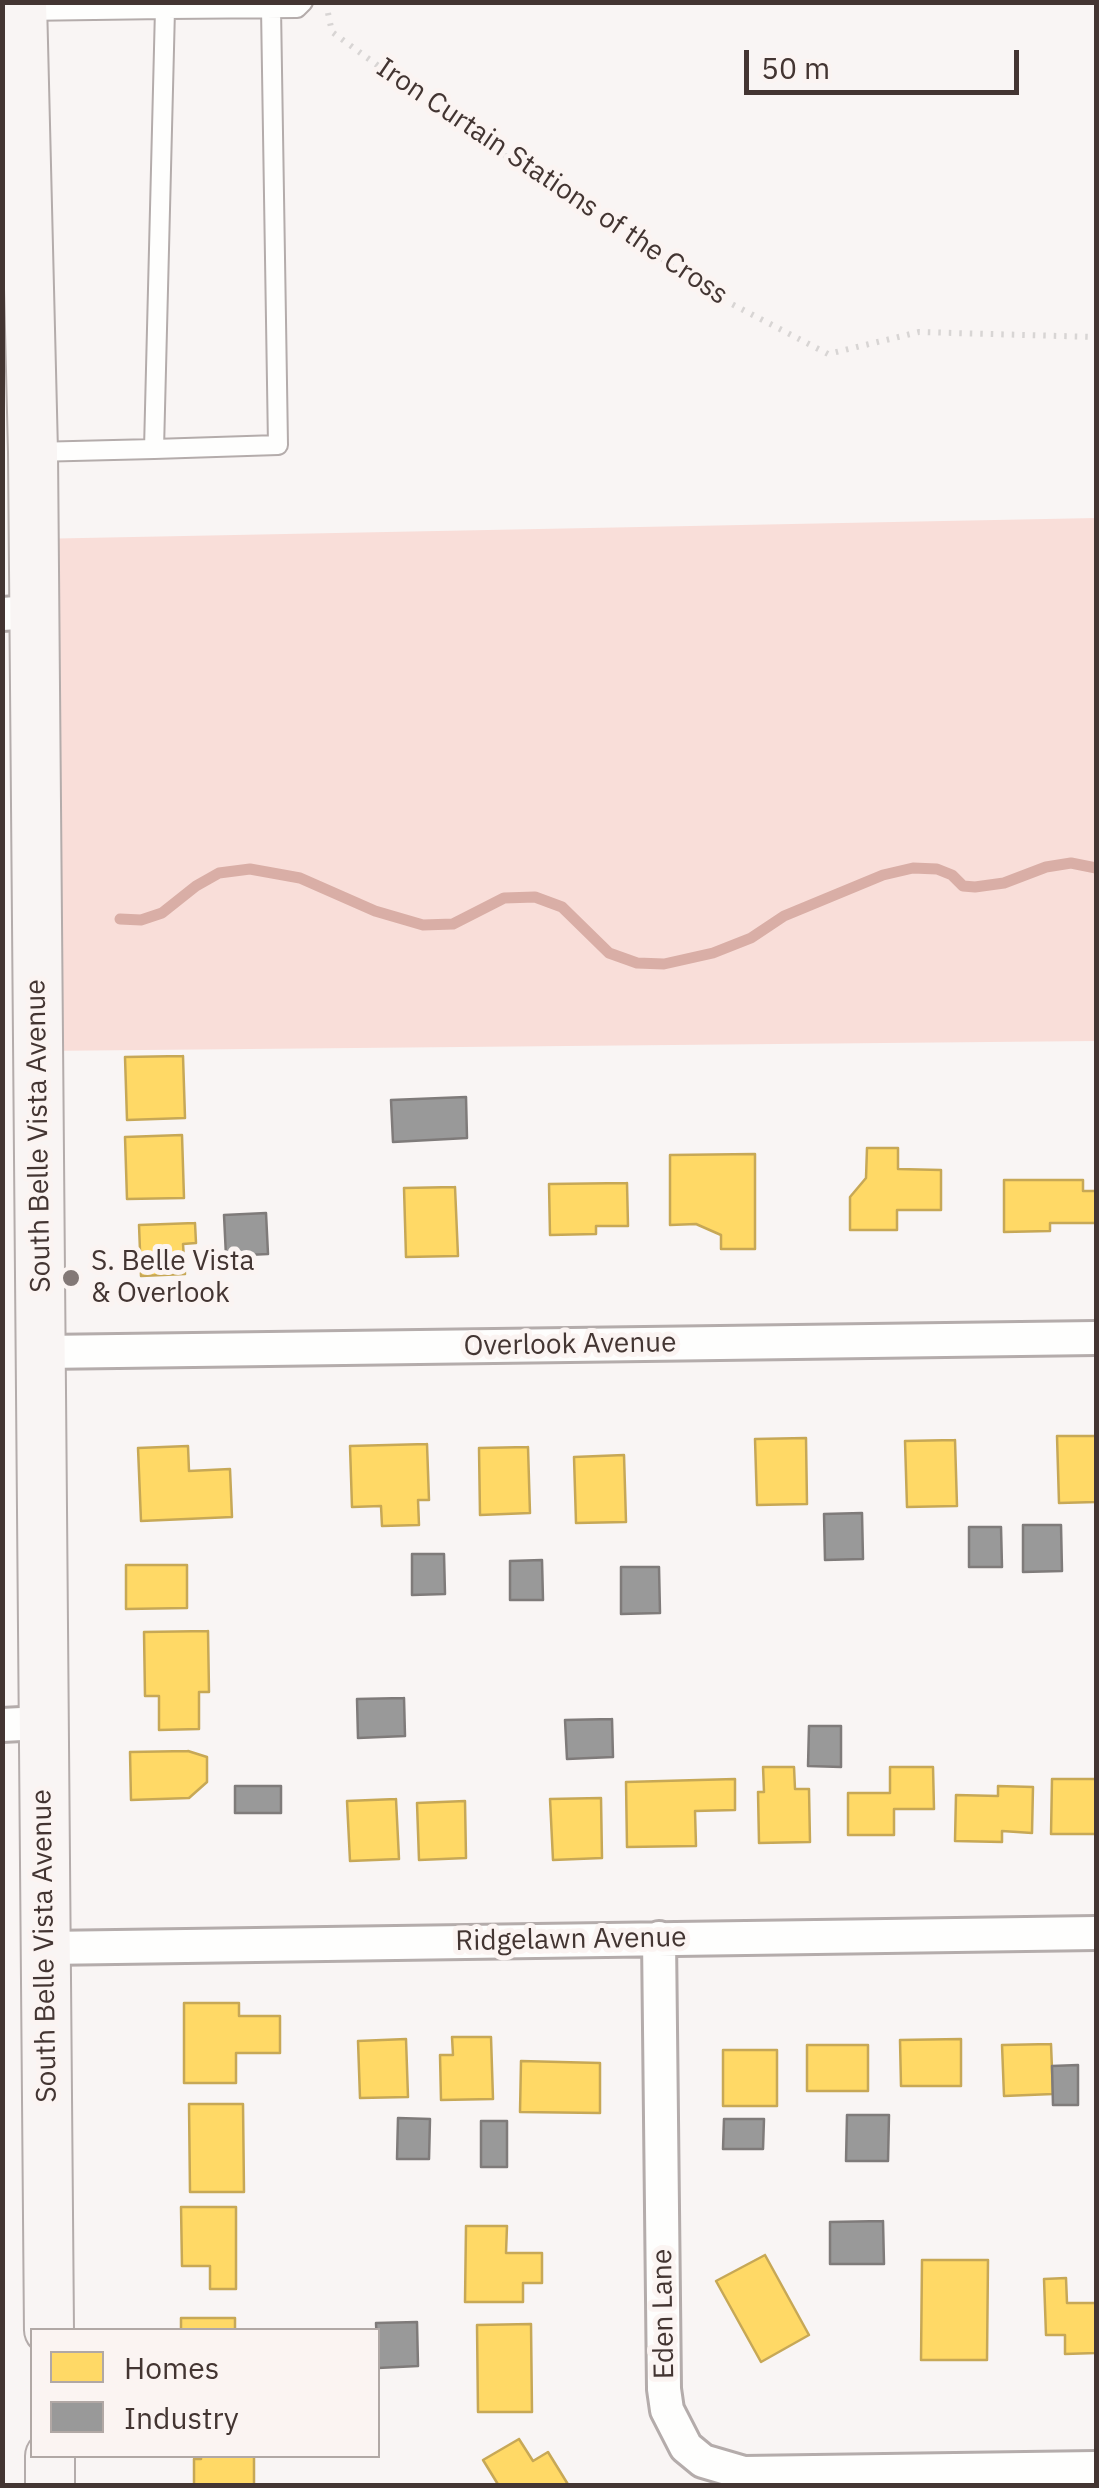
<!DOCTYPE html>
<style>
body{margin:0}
#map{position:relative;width:1099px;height:2488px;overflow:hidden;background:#f9f5f4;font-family:"IBM Plex Sans",sans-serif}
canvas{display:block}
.frame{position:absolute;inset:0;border:5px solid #433532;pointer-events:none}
.legend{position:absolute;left:30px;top:2328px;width:350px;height:130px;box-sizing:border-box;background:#fbf4f2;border:2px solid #b1a8a5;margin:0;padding:12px 18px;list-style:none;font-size:30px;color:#433532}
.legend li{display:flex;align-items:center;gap:20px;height:50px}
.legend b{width:50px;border:2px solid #b1a8a5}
.scale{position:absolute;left:744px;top:50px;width:275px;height:45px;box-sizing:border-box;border:5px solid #433532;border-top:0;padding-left:12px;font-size:30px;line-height:35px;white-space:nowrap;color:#433532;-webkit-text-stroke:8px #fbf4f2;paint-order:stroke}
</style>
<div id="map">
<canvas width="1099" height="2488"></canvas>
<div class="frame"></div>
<ul class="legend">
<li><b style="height:28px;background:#ffd966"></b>Homes</li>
<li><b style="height:28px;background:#999"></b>Industry</li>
</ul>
<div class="scale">50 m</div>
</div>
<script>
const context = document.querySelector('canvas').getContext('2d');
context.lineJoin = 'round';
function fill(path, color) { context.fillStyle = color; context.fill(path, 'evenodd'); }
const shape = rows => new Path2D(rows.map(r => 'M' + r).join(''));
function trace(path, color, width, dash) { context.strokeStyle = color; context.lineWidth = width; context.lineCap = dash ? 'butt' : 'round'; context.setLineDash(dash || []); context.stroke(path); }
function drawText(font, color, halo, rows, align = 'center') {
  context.font = font + ' "IBM Plex Sans",sans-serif'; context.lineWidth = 10; context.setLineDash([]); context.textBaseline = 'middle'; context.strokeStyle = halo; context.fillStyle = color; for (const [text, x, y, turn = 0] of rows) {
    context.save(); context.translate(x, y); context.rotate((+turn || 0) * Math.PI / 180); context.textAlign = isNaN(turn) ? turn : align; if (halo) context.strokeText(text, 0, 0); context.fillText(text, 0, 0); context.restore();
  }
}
fill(shape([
 [1096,518,1096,1041,38,1051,32,539]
]), '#f9ded9');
const homes = shape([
 [183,1056,185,1118,127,1120,125,1057,183,1056],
 [182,1135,184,1198,127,1199,125,1137,182,1135],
 [867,1148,898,1148,898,1169,941,1170,941,1210,897,1210,897,1230,850,1230,850,1197,866,1178,867,1148],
 [755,1154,755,1249,721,1249,721,1235,696,1224,670,1225,670,1155,755,1154],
 [1004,1180,1083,1180,1083,1191,1096,1191,1096,1223,1050,1223,1050,1231,1004,1232,1004,1180],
 [627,1183,628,1226,596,1226,596,1234,550,1235,549,1184,627,1183],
 [455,1187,458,1256,406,1257,404,1188,455,1187],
 [195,1223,196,1243,183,1244,185,1274,141,1276,139,1225,195,1223],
 [1057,1436,1096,1436,1096,1502,1059,1503,1057,1436],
 [806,1438,807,1504,757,1505,755,1439,806,1438],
 [955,1440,957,1506,907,1507,905,1441,955,1440],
 [427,1444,429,1500,418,1500,419,1525,382,1526,381,1506,352,1507,350,1446,427,1444],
 [188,1446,189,1471,230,1469,232,1517,141,1521,138,1448,188,1446],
 [528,1447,530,1513,480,1515,479,1448,528,1447],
 [624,1455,626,1522,576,1523,574,1457,624,1455],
 [126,1565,187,1565,187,1608,126,1609,126,1565],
 [208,1631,209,1692,199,1692,199,1729,159,1730,159,1696,145,1696,144,1632,208,1631],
 [188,1751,207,1757,207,1782,189,1798,131,1800,130,1752,188,1751],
 [763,1767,794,1767,795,1789,809,1789,810,1842,759,1843,758,1792,764,1792,763,1767],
 [890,1767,933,1767,934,1809,894,1809,894,1835,848,1835,848,1793,890,1793,890,1767],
 [735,1779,735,1810,695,1811,696,1846,627,1847,626,1782,735,1779],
 [1052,1779,1096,1779,1096,1834,1051,1834,1052,1779],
 [998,1786,1033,1787,1032,1833,1002,1831,1002,1842,955,1841,956,1795,998,1796,998,1786],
 [601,1798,602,1858,553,1860,550,1799,601,1798],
 [396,1799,399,1859,350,1861,347,1801,396,1799],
 [465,1801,466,1858,419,1860,417,1803,465,1801],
 [184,2003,239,2003,239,2016,280,2016,280,2053,236,2053,236,2083,184,2083,184,2003],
 [452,2037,491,2037,493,2099,441,2100,440,2055,453,2055,452,2037],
 [406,2039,408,2097,360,2098,358,2041,406,2039],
 [961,2039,961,2086,901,2086,900,2040,961,2039],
 [1051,2044,1053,2094,1004,2096,1002,2045,1051,2044],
 [807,2045,868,2045,868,2091,807,2091,807,2045],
 [723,2050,777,2050,777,2106,723,2106,723,2050],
 [521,2061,600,2063,600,2113,520,2112,521,2061],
 [189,2104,243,2104,244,2192,190,2192,189,2104],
 [181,2207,236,2207,236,2289,210,2289,210,2266,182,2266,181,2207],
 [466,2226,507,2226,506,2253,542,2253,542,2283,523,2283,523,2302,465,2302,466,2226],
 [765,2255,809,2335,761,2362,716,2281,765,2255],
 [922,2260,988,2260,987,2360,921,2360,922,2260],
 [1066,2278,1067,2303,1096,2303,1096,2353,1065,2354,1065,2335,1046,2335,1044,2279,1066,2278],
 [181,2318,235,2318,235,2330,181,2330,181,2318],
 [531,2324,532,2412,478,2412,477,2325,531,2324],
 [519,2439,533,2461,548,2452,569,2486,499,2486,483,2460,519,2439],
 [201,2456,254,2456,254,2486,194,2486,194,2459,201,2459,201,2456]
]);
fill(homes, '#ffd966');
trace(homes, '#c7a856', 2.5);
const industry = shape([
 [466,1097,467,1138,393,1142,391,1100,466,1097],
 [266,1213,268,1254,226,1256,224,1215,266,1213],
 [862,1513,863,1559,825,1560,824,1514,862,1513],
 [1023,1525,1061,1525,1062,1571,1023,1572,1023,1525],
 [969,1527,1001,1527,1002,1567,969,1567,969,1527],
 [412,1554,444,1554,445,1594,412,1595,412,1554],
 [542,1560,543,1600,510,1600,510,1561,542,1560],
 [621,1567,659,1567,660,1613,621,1614,621,1567],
 [404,1698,405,1736,358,1738,357,1699,404,1698],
 [612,1719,613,1757,567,1759,565,1720,612,1719],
 [809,1726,841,1726,841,1767,808,1766,809,1726],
 [235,1786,281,1786,281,1813,235,1813,235,1786],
 [1078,2065,1078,2105,1053,2105,1052,2066,1078,2065],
 [847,2115,889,2115,888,2161,846,2161,847,2115],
 [398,2118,430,2119,429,2159,397,2159,398,2118],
 [724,2119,764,2119,763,2149,723,2149,724,2119],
 [481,2121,507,2121,507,2167,481,2167,481,2121],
 [883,2221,884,2264,830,2264,830,2222,883,2221],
 [417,2322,418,2366,378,2368,376,2323,417,2322]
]);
fill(industry, '#999');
trace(industry, '#7f7b7a', 2.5);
trace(shape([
 [120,919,141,920,162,913,196,886,219,873,250,869,300,878,375,911,423,925,453,924,504,898,535,897,562,907,609,953,637,963,664,964,713,953,751,938,784,916,883,875,913,868,937,869,952,875,963,886,975,887,1004,883,1046,867,1071,863,1096,868]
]), '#d9aea6', 11);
const lane = shape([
 [165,9,297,8,303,2],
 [23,11,165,9,154,449,33,452],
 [154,449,278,445,271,8]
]);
const street = shape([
 [2,614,33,612],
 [43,1352,1096,1338],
 [2,1725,41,1723],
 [659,1938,664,2389,667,2410,686,2447,703,2461,744,2473,1096,2468],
 [46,1948,1096,1933]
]);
const secondary = shape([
 [22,2,33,452,49,2330],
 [50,2456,50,2486]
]);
trace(lane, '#b4acab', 22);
trace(street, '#b4acab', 38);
trace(secondary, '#b4acab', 52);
trace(shape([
 [328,13,332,32,463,128,724,300,828,354,919,332,1096,337]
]), '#d8d5d4', 6, [2.5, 8]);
trace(lane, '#fefefd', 18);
trace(street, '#fefefd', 32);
trace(secondary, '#f9f5f4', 48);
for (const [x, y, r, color] of [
 [71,1278,10,"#837876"]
]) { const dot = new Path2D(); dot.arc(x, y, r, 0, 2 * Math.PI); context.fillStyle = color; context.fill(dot); trace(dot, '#fbf4f2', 4); }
drawText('28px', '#433532', '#fbf4f2', [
 ["Iron Curtain Stations of the Cross",552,182,34],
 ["South Belle Vista Avenue",39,1136,-91],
 ["Overlook Avenue",570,1345,-1],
 ["Ridgelawn Avenue",571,1940,-1],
 ["South Belle Vista Avenue",45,1946,-91],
 ["Eden Lane",664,2314,-91]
]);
drawText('28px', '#433532', '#fbf4f2', [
 ["S. Belle Vista",91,1262],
 ["& Overlook",91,1294]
], 'left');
</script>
